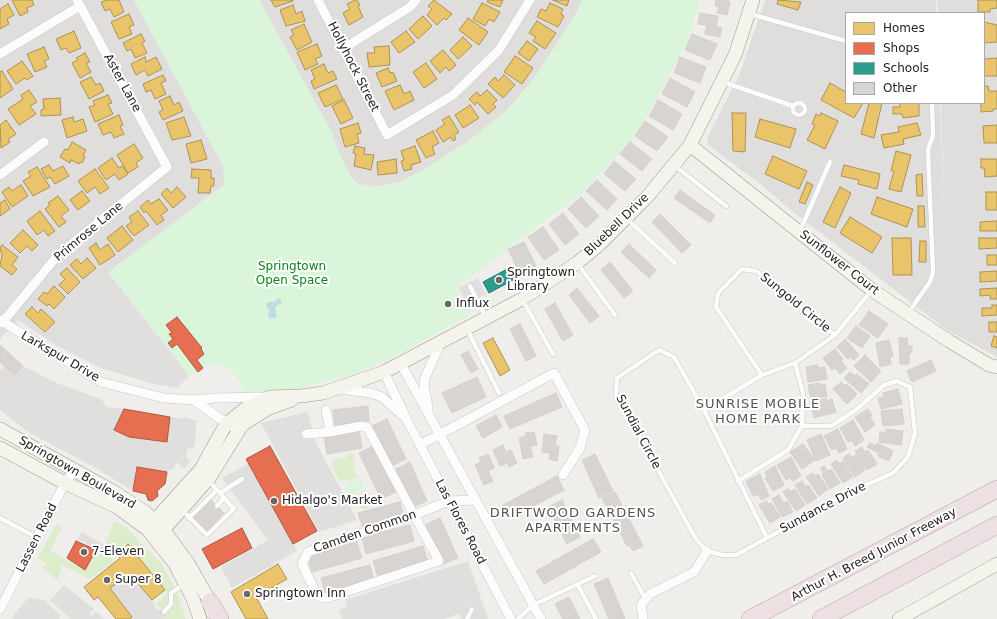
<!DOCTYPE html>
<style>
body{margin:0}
#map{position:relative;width:997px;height:619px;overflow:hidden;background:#f0eeeb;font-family:"DejaVu Sans",sans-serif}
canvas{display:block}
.legend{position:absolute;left:845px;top:12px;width:140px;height:92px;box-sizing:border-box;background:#fff;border:1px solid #a7a7a7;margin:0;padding:5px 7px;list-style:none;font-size:12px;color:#222}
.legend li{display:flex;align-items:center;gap:8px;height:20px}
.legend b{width:20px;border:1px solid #a7a7a7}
</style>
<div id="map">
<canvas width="997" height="619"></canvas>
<ul class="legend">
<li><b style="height:11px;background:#e9c46a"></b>Homes</li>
<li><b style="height:11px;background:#e76f51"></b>Shops</li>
<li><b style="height:11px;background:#2a9d8f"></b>Schools</li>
<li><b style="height:11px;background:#d7d4d2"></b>Other</li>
</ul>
</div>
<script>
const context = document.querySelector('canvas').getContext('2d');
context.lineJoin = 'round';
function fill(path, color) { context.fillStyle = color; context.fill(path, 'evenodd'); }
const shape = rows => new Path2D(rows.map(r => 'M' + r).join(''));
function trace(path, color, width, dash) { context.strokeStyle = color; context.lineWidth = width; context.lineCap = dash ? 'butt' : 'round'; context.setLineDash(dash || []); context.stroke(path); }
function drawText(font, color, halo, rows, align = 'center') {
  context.font = font + ' "DejaVu Sans",sans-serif'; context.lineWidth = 4; context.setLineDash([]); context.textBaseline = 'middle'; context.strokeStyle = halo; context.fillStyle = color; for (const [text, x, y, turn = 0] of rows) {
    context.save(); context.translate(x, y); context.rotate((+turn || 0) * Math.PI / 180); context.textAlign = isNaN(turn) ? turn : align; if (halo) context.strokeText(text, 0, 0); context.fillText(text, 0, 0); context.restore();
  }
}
fill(shape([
 [0,0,134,0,223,166,225,184,109,272,90,295,57,346,18,320,0,339],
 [259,0,582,0,577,12,536,76,508,109,469,141,428,167,400,182,376,187,359,184,352,179,338,151,331,131],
 [765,0,818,0,813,18,846,27,846,103,940,103,944,211,941,103,984,103,984,13,938,13,937,0,997,0,997,357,948,331,792,211,763,186,708,145,707,138,740,73]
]), '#dfdedc');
fill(shape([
 [818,0,936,0,936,13,846,13,846,27,813,18]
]), '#dededc');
fill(shape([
 [349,452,355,455,353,463,357,477,350,481,348,478,340,482,332,467,333,460,337,458,345,459],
 [364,491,379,499,381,503,365,509,359,507,355,500,358,494],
 [116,521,129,530,163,566,176,591,186,619,163,619,168,615,156,604,167,593,127,542,110,556,114,561,90,579,61,565,60,568,62,569,58,578,61,583,42,568,46,564,38,558,56,524,62,526,50,551,85,570,96,550,103,552,113,523]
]), '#ddeccb');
fill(shape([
 [134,0,259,0,331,131,338,151,352,178,359,184,376,187,400,182,428,167,469,141,508,109,536,76,577,12,582,0,700,0,689,38,635,137,581,194,455,288,472,314,392,358,345,377,290,390,244,392,237,377,231,371,223,367,216,365,206,367,189,376,109,272,225,184,223,166],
 [358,480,363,481,363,488,350,496,345,487]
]), '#daf5da');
fill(shape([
 [108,272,189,376,177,388,150,383,101,368,57,346,90,295],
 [478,278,486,294,467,304,459,288],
 [4,366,14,375,23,366,54,382,101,399,107,407,124,409,114,430,129,437,166,442,170,417,181,419,184,417,197,421,194,449,188,448,186,455,187,459,191,460,184,469,177,462,173,469,167,472,137,467,133,491,94,467,30,433,0,410,0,371],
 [308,412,314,439,357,520,319,532,261,423],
 [248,464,297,551,232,588,221,567,268,540,222,478],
 [81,532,105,545,103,552,77,539],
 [468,561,488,619,461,619,460,614,443,619,342,619,339,610,347,607,345,600],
 [130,574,152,600,157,611,161,609,167,615,163,619,130,619,132,617,110,588],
 [64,585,94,609,89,614,92,616,95,611,105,619,71,619,50,600],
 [29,597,44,600,61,616,59,619,14,619,12,617]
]), '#e0dfde');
fill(shape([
 [277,299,280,299,282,303,275,307,277,317,271,319,268,316,269,309,266,305,268,302,274,302]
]), '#bfdbe3');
const homes = shape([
 [12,0,32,0,34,5,27,8,28,12,20,16,12,0],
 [107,0,119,0,124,12,114,17,110,9,105,11,101,2,107,0],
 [271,0,293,0,293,1,275,7,271,0],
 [355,0,357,0,360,5,358,6,363,17,349,25,343,13,350,9,347,4,355,0],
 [434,0,452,14,446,20,444,18,437,25,427,15,432,9,428,6,434,0],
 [488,0,503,0,500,7,487,2,488,0],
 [553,0,569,0,567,6,553,0],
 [778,0,801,2,798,10,777,4,778,0],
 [978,0,997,0,997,8,990,9,990,12,978,12,978,0],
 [482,3,500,12,494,22,489,19,485,26,473,19,482,3],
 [550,3,563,9,561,14,564,16,558,27,537,17,541,9,546,11,550,3],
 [8,4,14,15,7,19,9,24,0,29,0,9,8,4],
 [293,5,296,14,302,11,305,21,286,26,280,10,293,5],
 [129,14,134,25,129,27,132,34,119,39,111,22,129,14],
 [423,16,432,26,418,39,409,29,423,16],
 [468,18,488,32,479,45,459,30,468,18],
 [537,21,556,33,545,49,533,41,536,37,529,33,537,21],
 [984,22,997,25,997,42,984,43,984,22],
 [304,24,312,42,297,50,290,37,294,35,291,30,304,24],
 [74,31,81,48,69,53,66,48,61,50,56,39,74,31],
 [406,31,415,42,399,53,391,42,406,31],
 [141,34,145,41,142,43,147,53,135,58,131,49,127,51,123,43,141,34],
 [463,37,472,46,458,59,450,50,463,37],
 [527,41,538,49,529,61,518,53,527,41],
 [317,44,322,56,315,59,318,64,305,70,297,52,317,44],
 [389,46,390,65,369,67,367,53,375,53,374,47,389,46],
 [44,47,49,59,44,61,47,67,35,72,27,54,44,47],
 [443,50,456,65,449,71,446,67,440,73,430,61,443,50],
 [85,53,90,62,86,63,91,72,80,78,72,63,78,60,76,58,85,53],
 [515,56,533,68,522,84,504,72,515,56],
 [145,57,146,62,156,57,162,69,148,76,145,70,136,75,131,64,145,57],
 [997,58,997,76,984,76,984,59,997,58],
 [22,61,33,76,27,80,25,78,16,84,7,71,22,61],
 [426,63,437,79,424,88,413,72,426,63],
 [324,64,328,73,333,71,337,79,314,89,311,81,315,79,311,70,324,64],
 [388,68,390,73,393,72,397,81,382,87,376,73,388,68],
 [2,71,13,89,0,98,0,72,2,71],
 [163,75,166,81,161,83,166,94,155,99,151,90,146,92,143,84,163,75],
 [504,75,515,85,503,98,488,84,495,77,498,81,504,75],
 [91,77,96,85,100,83,104,91,89,99,80,82,91,77],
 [830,83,846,92,846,103,863,103,854,118,821,100,830,83],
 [336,85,343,99,325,107,318,93,336,85],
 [400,85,404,94,410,91,414,100,394,110,385,91,400,85],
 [984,86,988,86,989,91,997,91,997,109,993,109,993,111,981,112,981,103,984,103,984,86],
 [29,90,37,102,30,106,36,114,19,125,8,109,23,99,21,95,29,90],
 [487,90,497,100,493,104,496,107,488,114,477,102,475,105,469,99,477,92,480,96,487,90],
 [108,95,112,103,108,104,113,114,95,122,89,107,95,105,93,101,108,95],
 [170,96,174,105,179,102,183,111,163,120,159,112,163,110,159,101,170,96],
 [60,98,61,115,41,116,41,110,44,109,43,99,60,98],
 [344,100,353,118,341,124,332,106,344,100],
 [869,103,882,103,874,138,861,134,869,103],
 [900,103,919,103,919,116,903,118,902,114,893,114,893,107,900,107,900,103],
 [470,105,479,118,463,128,455,115,470,105],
 [732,113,746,113,745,152,733,151,732,113],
 [821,113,838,121,825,149,807,140,815,125,812,124,816,114,820,116,821,113],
 [119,115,123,125,120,126,124,134,114,138,111,132,103,135,98,124,119,115],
 [449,116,459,132,454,135,456,139,453,141,451,137,443,142,436,130,445,124,442,120,449,116],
 [73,117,74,122,83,119,87,131,67,138,62,120,73,117],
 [184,117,191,136,172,140,166,123,184,117],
 [760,119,796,129,790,148,755,137,760,119],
 [6,120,16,134,8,139,10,142,1,148,0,125,6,120],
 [358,123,361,133,357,134,359,143,345,147,340,129,358,123],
 [917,123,921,135,903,139,904,144,884,148,881,135,899,132,898,127,917,123],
 [997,125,997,143,984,143,983,126,997,125],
 [433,131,439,143,432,147,435,154,426,158,416,140,433,131],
 [201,140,207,159,191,163,186,144,201,140],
 [72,142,86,150,83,156,85,157,82,163,80,162,79,164,71,160,70,163,60,157,65,149,68,150,72,142],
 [134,144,143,158,136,163,138,167,128,173,117,155,134,144],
 [355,146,365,148,364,154,374,155,371,170,354,166,356,154,353,153,355,146],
 [415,146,421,162,411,165,412,169,404,171,401,161,404,160,401,151,415,146],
 [896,151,911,155,901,192,889,189,894,171,891,171,896,151],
 [773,156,807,171,799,189,765,174,773,156],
 [112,158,119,168,122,166,128,174,119,180,115,174,106,180,98,168,112,158],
 [396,159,397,173,378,175,377,162,396,159],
 [981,159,997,159,997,176,985,177,984,168,981,168,981,159],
 [49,165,53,171,63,166,69,176,55,184,50,177,47,179,41,169,49,165],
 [844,165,880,174,877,189,858,184,859,180,841,176,844,165],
 [37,167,50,187,33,196,23,181,31,176,28,172,37,167],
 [95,169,109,188,100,194,95,187,87,193,78,181,95,169],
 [192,169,211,170,211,178,214,178,214,186,211,186,210,193,198,193,199,178,191,178,192,169],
 [922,174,923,196,917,196,916,175,922,174],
 [807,182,813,185,805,204,799,202,807,182],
 [21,185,28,196,12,207,2,192,9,187,12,191,21,185],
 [177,187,186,197,173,208,161,194,167,188,171,193,177,187],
 [840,187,851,193,835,228,823,222,840,187],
 [82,191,90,201,78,210,70,200,82,191],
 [986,192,997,192,997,210,986,210,986,192],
 [58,196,69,210,61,216,66,222,59,227,45,209,50,205,48,203,58,196],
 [877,197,913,209,907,227,871,214,877,197],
 [159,199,168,210,161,215,164,220,157,225,146,211,144,213,140,207,148,200,151,204,159,199],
 [5,200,10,209,0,216,0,203,5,200],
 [918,206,924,206,925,227,918,227,918,206],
 [40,211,55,231,48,236,44,230,37,235,27,221,40,211],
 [138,211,149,225,134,236,126,226,132,222,129,217,138,211],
 [850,217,882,237,872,253,840,233,850,217],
 [997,221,997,231,980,231,980,222,997,221],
 [122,226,133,240,118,252,107,238,122,226],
 [23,230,38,245,32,251,27,246,20,253,10,243,23,230],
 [892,238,911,238,912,275,893,275,892,238],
 [979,238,997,238,997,248,979,249,979,238],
 [920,241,926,241,926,262,919,262,920,241],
 [96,243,100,250,108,244,115,255,100,265,89,248,96,243],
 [2,245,18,257,12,265,17,269,12,275,0,266,2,255,0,248,2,245],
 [987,255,997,255,997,265,987,265,987,255],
 [87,258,96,268,83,279,70,265,77,259,81,264,87,258],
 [67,268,80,282,68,294,59,285,65,279,60,274,67,268],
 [997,271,997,281,980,282,980,272,997,271],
 [54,286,65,297,54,309,49,304,47,306,38,299,44,292,47,294,54,286],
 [997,288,997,299,990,299,990,295,980,296,980,289,997,288],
 [992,305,997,305,997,315,982,316,982,308,992,308,992,305],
 [32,307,38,313,41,309,55,322,45,332,25,314,32,307],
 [989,322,997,322,997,332,989,332,989,322],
 [994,336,997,337,997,348,991,346,994,336],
 [493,338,510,370,500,376,483,343,493,338],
 [128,544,165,590,152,600,130,574,110,588,132,617,130,619,116,619,98,597,94,600,84,587,120,558,117,554,128,544],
 [278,564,287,579,256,597,268,619,246,619,231,592,278,564]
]);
fill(homes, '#e9c46a');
trace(homes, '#ad9354', 1);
const shops = shape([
 [177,317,202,348,201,349,204,354,197,360,203,368,198,372,177,344,172,348,168,343,173,339,169,334,172,333,166,325,177,317],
 [124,409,170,417,167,442,129,437,114,430,124,409],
 [270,446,317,531,293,544,246,459,270,446],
 [137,467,167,472,165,484,157,491,158,496,152,501,148,500,146,494,133,491,137,467],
 [242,528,252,548,213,569,202,549,242,528],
 [76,541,96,550,85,570,67,558,76,541]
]);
fill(shops, '#e76f51');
trace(shops, '#ac5843', 1);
const schools = shape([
 [509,268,515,279,489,293,483,282,509,268]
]);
fill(schools, '#2a9d8f');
trace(schools, '#28786e', 1);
const building = shape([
 [716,0,726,0,730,2,727,15,717,13,719,7,715,6,716,0],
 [700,13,718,16,716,27,722,28,720,37,705,34,707,25,698,24,700,13],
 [692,34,717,44,710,60,685,50,692,34],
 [680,57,706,67,700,83,674,73,680,57],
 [670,78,695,92,687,107,662,94,670,78],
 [658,100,682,114,673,130,649,116,658,100],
 [645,121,668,137,657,151,635,136,645,121],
 [630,142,652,159,642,171,620,154,630,142],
 [614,161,636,179,625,191,604,174,614,161],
 [597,180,617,199,607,210,586,191,597,180],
 [680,190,715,215,710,223,674,198,680,190],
 [581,197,599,216,586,228,568,209,581,197],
 [563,213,579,234,565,245,549,224,563,213],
 [660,214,691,245,682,253,652,222,660,214],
 [543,227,559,250,544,260,528,237,543,227],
 [524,242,536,266,520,274,508,249,524,242],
 [629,244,656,270,649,278,621,252,629,244],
 [610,262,633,291,624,298,601,270,610,262],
 [577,288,599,316,590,323,569,295,577,288],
 [555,303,573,335,563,341,545,309,555,303],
 [869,311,888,324,878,338,859,325,869,311],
 [520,324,536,356,526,361,510,329,520,324],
 [856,326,870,336,862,348,847,338,856,326],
 [899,338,907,338,908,346,912,346,912,352,909,353,909,364,900,364,899,338],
 [845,339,859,355,854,360,851,357,848,359,837,347,845,339],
 [889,340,893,356,890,357,891,364,880,367,876,343,889,340],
 [0,345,23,366,14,375,0,362,0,345],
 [835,349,843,359,841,361,847,368,840,374,835,368,832,370,823,358,835,349],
 [468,351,478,369,471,373,461,355,468,351],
 [865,355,881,371,871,382,854,366,865,355],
 [931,360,936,371,912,382,907,371,931,360],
 [817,365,818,368,825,367,827,379,808,382,806,367,817,365],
 [850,372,855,376,857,374,869,384,861,393,844,378,850,372],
 [477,377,486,397,452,413,442,393,477,377],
 [841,382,845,386,847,384,857,394,847,404,833,389,841,382],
 [819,383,820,385,825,384,827,396,811,399,808,385,819,383],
 [898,389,902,404,881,409,878,398,884,397,883,393,898,389],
 [556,393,562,407,510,429,504,416,556,393],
 [826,398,826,401,832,399,836,412,814,418,810,403,826,398],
 [368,406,369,422,335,425,333,410,368,406],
 [868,409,872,415,870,417,875,425,865,432,855,417,868,409],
 [902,409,904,424,883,426,881,411,902,409],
 [496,415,502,427,483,438,476,426,496,415],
 [387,419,406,459,391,466,372,426,387,419],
 [853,420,864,440,855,446,852,440,848,442,840,428,853,420],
 [838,429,847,449,839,453,836,448,832,450,824,436,838,429],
 [886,429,903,431,901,445,879,442,880,432,886,433,886,429],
 [359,430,362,448,327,454,324,437,359,430],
 [534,432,537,445,530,446,533,457,523,459,519,438,526,436,525,433,534,432],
 [544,434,557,436,555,446,559,446,557,461,549,459,550,453,542,452,544,434],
 [821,434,830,455,816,461,807,440,821,434],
 [870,443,876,446,877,443,893,451,889,461,878,456,879,453,867,447,870,443],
 [803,444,815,460,802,469,790,452,803,444],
 [503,445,506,452,511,450,517,463,509,467,507,463,500,466,493,450,503,445],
 [373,446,396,492,381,499,359,453,373,446],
 [862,447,865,452,868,450,877,464,867,470,855,451,862,447],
 [488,454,494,468,488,471,493,481,484,485,475,465,481,462,479,458,488,454],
 [595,454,613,491,599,498,582,460,595,454],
 [849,454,852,457,856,455,865,470,855,477,843,458,849,454],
 [791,457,801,476,793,481,790,478,786,480,777,465,791,457],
 [837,460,839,464,843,461,853,477,843,483,831,464,837,460],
 [410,462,427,501,414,507,396,469,410,462],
 [775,466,784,485,773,491,765,478,767,476,765,472,775,466],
 [824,466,828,471,831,469,840,483,830,489,822,475,824,474,820,468,824,466],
 [812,473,815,476,818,474,828,489,819,496,806,477,812,473],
 [760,474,769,496,761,500,758,494,753,496,746,481,760,474],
 [557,476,564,490,510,518,503,505,557,476],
 [802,481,806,487,808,485,817,498,807,504,795,485,802,481],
 [788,489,790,492,795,489,805,505,796,511,783,492,788,489],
 [615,492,643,546,633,551,629,545,627,546,602,498,615,492],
 [779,495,783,503,787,501,793,512,782,517,772,499,779,495],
 [209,498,224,513,207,531,192,516,209,498],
 [562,500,580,537,567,544,548,507,562,500],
 [766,501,768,504,771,503,780,517,770,523,759,505,766,501],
 [400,502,404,518,363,529,358,513,400,502],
 [440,518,458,558,443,564,425,525,440,518],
 [410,525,414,541,366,554,362,537,410,525],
 [593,539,601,552,544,584,536,571,593,539],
 [357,542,362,558,312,572,307,555,357,542],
 [423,546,428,562,378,577,373,561,423,546],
 [370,565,374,580,325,593,321,578,370,565],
 [608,578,625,619,609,619,594,584,608,578],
 [569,597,580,619,563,619,555,604,569,597]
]);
fill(building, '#d7d4d2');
trace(building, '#d3d0cc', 1);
const lane = shape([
 [750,14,846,41],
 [723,82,793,106],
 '793 109a6 6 0 1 1 12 0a6 6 0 1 1-12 0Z',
 [675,166,726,206],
 [627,219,675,263],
 [800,231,830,162],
 [578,264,615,315],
 [470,286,486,317],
 [522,299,553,354],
 [908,313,930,282,933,272,928,150,933,135,932,103],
 [467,329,499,393],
 [762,375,716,307,718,293,742,269,756,271,835,335],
 [704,410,762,375,795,363,835,335,871,291],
 [738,481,788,450,802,426,803,393,795,363],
 [220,493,242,479],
 [217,506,224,498],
 [182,510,207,535,234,509,209,481],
 [0,518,38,538],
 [189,518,217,490],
 [767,538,704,410,674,357,659,350,617,378,616,394,696,539,707,551,723,555,736,555,767,538,814,513,837,498,893,473,908,457,915,433,910,387,897,381,884,385,856,410,831,426,802,426],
 [631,573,646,600],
 [578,585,596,619],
 [164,612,171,604,171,593,183,585],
 [467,619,472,609],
 [518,619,533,605,595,576]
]);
const street = shape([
 [318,0,387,135,453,95,499,50,530,0],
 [344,48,410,7,416,0],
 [0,54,80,6],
 [0,175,44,142],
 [0,320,101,382,164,398,194,400,215,398,265,397],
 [2,323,58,255,167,167,77,0],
 [401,364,541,619],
 [384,372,409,424,511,619],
 [340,389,371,393,382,397,402,415],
 [194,400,230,426],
 [428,407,424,387,425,378,440,344],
 [326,410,330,432,361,426,367,427,414,515,439,561,327,598,322,598,317,595,302,564,308,552,414,515,449,501,476,500],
 [306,434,330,432],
 [420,445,554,373,585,430,580,448,563,475],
 [0,609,65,483,75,470],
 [643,619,641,605,650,594,694,572,707,551]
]);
const secondary = shape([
 [690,145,872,290,949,341,989,365,997,367],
 [0,429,116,493,145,512,164,530,188,563,210,602,212,612],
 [0,448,65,483,117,507,147,529,175,564,193,599,200,619],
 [147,529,201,469,226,424,246,408,269,397,301,396,323,393,384,372,522,299,577,263,599,245,647,197,690,145,735,55,753,0],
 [158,536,210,477,242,425,267,409,292,400],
 [899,619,997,564]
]);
const highway = shape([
 [210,602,220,619],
 [750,619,997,489],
 [821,619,997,525]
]);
trace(lane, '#c9c8c7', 5.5);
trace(street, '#c9c8c7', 10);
trace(secondary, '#999a82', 14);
trace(highway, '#c5a2ac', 18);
trace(lane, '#fdfcfc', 4.5);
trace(street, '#fdfcfc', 9);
trace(secondary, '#f4f4ed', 13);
trace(highway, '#ece0e2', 17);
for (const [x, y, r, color] of [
 [499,280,4,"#6a6968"],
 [448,304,4,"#6a6968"],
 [274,501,4,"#6a6968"],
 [84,552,4,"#6a6968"],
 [107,580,4,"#6a6968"],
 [247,594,4,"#6a6968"]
]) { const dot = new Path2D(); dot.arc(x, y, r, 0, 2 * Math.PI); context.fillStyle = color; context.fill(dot); trace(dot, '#fff', 1.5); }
drawText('12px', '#222', '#fff', [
 ["Hollyhock Street",353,67,63],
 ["Aster Lane",122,83,61],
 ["Bluebell Drive",617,225,-44],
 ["Primrose Lane",89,232,-40],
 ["Sunflower Court",839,263,38],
 ["Sungold Circle",795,303,39],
 ["Larkspur Drive",60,357,30],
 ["Sundial Circle",638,432,62],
 ["Springtown Boulevard",77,473,30],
 ["Sundance Drive",823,508,-28],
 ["Las Flores Road",460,522,62],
 ["Camden Common",365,532,-19],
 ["Lassen Road",37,538,-63],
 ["Arthur H. Breed Junior Freeway",874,555,-28]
]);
drawText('12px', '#0c8416', '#fff', [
 ["Springtown",292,267],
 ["Open Space",292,281]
]);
drawText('12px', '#222', '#fff', [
 ["Springtown",507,273],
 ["Library",507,287],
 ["Influx",456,304],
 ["Hidalgo's Market",282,501],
 ["7-Eleven",92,552],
 ["Super 8",115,580],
 ["Springtown Inn",255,594]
], 'left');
context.letterSpacing = '1px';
drawText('13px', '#555', '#fff', [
 ["SUNRISE MOBILE",758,405],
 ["HOME PARK",758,420],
 ["DRIFTWOOD GARDENS",573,514],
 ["APARTMENTS",573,529]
]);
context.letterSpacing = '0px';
</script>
